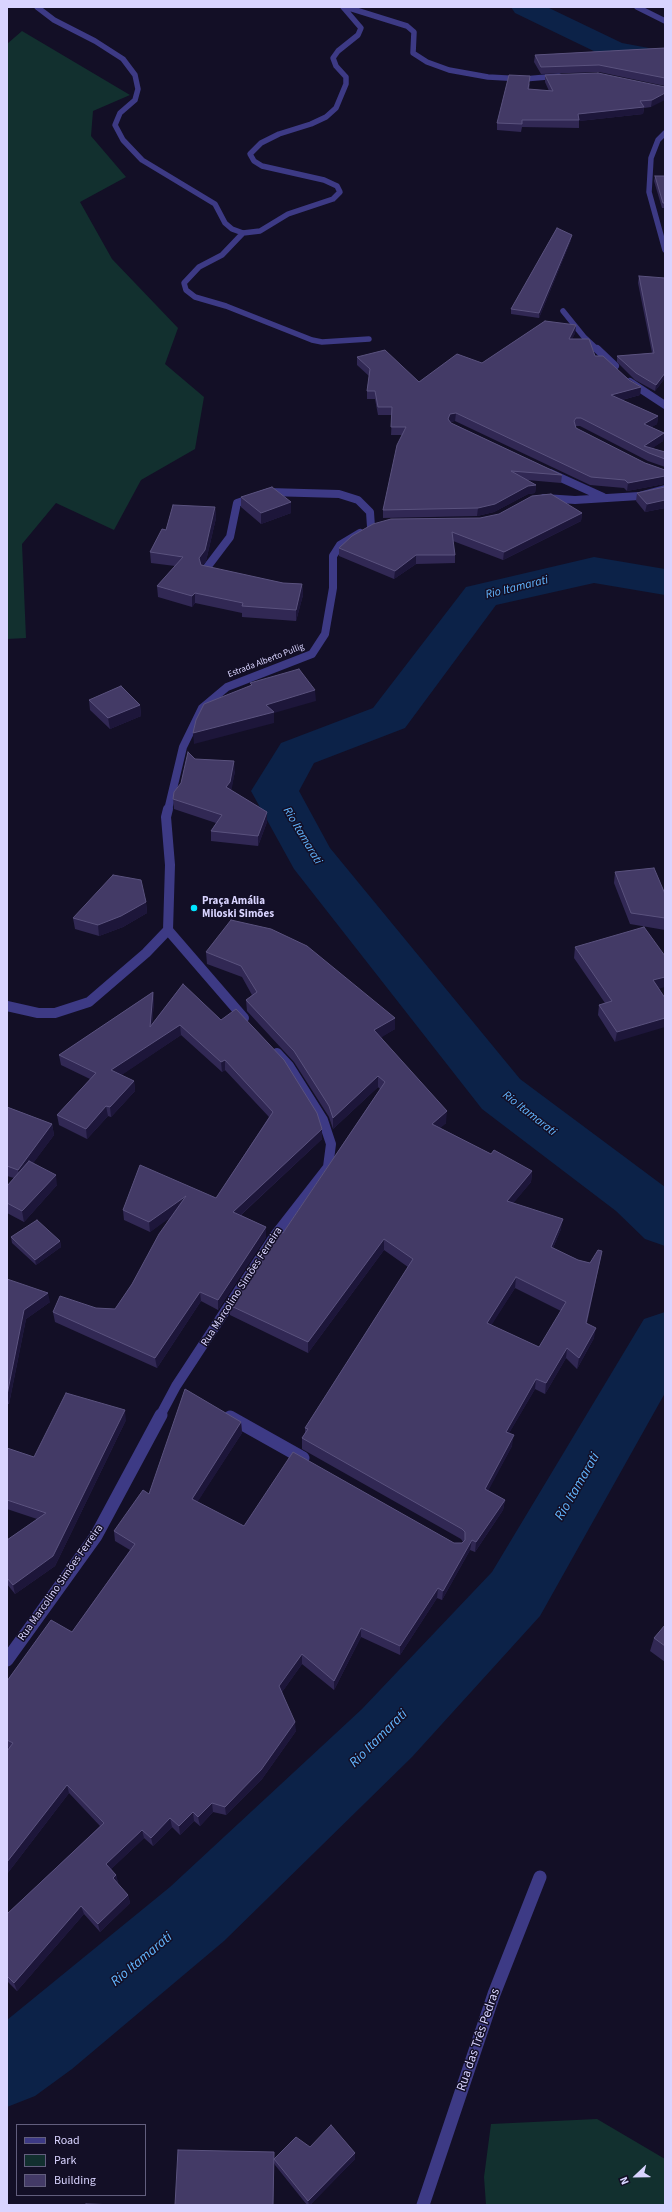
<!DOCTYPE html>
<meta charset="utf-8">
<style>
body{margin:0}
#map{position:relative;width:672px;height:2212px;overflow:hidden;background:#130f26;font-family:"Source Sans 3",sans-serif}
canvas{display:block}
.frame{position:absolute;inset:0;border:8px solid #d9d4ff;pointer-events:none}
.legend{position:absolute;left:16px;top:2124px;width:130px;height:72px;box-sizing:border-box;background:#130f26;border:1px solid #625e7d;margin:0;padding:5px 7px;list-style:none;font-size:12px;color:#d9d4ff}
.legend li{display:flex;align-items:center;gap:8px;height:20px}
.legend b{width:20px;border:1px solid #625e7d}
.north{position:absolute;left:616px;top:2156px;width:40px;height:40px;-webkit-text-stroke:3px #130f26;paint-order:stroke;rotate:248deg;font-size:11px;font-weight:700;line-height:16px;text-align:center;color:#d9d4ff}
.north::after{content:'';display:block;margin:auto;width:14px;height:18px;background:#d9d4ff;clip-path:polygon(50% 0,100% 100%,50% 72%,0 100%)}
</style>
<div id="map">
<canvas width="672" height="2212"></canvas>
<div class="frame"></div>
<ul class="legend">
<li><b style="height:5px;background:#3d3a85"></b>Road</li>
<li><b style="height:11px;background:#12302f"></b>Park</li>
<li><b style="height:11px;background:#433a66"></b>Building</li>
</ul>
<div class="north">N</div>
</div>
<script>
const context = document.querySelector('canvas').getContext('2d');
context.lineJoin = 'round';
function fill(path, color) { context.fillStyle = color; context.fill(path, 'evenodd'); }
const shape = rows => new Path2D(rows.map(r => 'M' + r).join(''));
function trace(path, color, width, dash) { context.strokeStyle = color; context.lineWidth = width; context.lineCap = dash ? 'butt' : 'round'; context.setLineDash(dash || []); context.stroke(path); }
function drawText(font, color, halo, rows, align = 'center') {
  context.font = font + ' "Source Sans 3",sans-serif'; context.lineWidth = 3; context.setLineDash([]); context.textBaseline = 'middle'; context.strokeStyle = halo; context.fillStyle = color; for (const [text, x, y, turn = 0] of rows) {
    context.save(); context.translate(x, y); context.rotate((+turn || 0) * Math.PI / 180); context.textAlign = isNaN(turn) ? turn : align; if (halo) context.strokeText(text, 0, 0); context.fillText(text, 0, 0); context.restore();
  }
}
fill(shape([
 [22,31,130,95,93,111,91,136,126,177,80,202,112,259,178,328,165,364,204,397,195,449,141,480,114,530,56,503,22,544,26,638,7,639,7,44],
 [597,2119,665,2159,665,2205,486,2205,484,2177,491,2124]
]), '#12302f');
fill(shape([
 [511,7,547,7,622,43,665,51,665,69,604,56,515,13,511,7],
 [594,557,665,569,665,595,594,583,496,605,405,728,314,763,299,791,330,848,520,1079,665,1187,665,1246,645,1239,616,1211,482,1109,294,869,251,791,281,743,373,708,466,587,594,557],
 [665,1312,665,1393,540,1616,412,1757,224,1941,72,2069,35,2096,7,2107,7,2020,170,1887,362,1709,492,1572,644,1319,665,1312]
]), '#0c2248');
trace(shape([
 [37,7,54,20,95,41,123,59,135,75,138,89,135,100,120,113,115,125,123,140,142,160,215,204,225,223,232,229,243,233,260,231,288,214,333,199,340,192,337,186,324,180,262,166,254,161,250,154,261,143,279,134,311,124,326,117,336,108,346,84,346,77,336,66,333,58,338,51,358,35,361,28,343,7],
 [346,7,407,26,414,32,413,53,427,62,449,70,488,77,524,79,559,76],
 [637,7,665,21],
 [665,133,658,140,651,158,649,192,665,250],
 [243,233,222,255,199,267,184,283,186,290,195,297,226,306,312,340,322,342,369,339],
 [563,311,584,337,598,350]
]), '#3d3a85', 5.5);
trace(shape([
 [597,349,615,366],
 [630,382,665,405],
 [550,473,603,497],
 [544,498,575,500,639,496,665,489],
 [205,570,230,537,237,503,269,492,339,494,358,500,370,512,371,527],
 [168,810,183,747,202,708,227,687,312,654,325,634,333,588,333,556,340,545,360,533]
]), '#3d3a85', 8);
trace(shape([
 [168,809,166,817,170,865,168,930],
 [168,930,244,1018],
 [7,1006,38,1013,55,1013,89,1002,146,953,168,930],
 [160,1416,176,1386,275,1235,328,1167,331,1144,323,1120,289,1066,277,1053]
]), '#3d3a85', 10);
trace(shape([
 [230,1417,303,1458],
 [7,1660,96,1536,161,1415],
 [423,2205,494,1994,540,1877]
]), '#3d3a85', 13);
fill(shape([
 [665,48,665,86,599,72,541,74,534,62,535,55],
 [545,75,665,87,651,107,644,108,643,114,579,121,579,128,522,127,521,132,497,130,497,123,530,83,529,89,549,91,545,82],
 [655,176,665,176,665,208,662,208,654,181],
 [571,240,539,318,511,314,511,309],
 [639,276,665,378,655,391,635,380,617,362,617,356,652,353,638,283],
 [576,325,575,333,572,339,595,356,641,387,640,395,622,400,658,416,657,424,651,427,664,433,663,441,652,448,665,452,665,467,648,461,580,426,576,426,576,428,645,463,665,470,665,484,664,484,627,491,624,488,590,485,455,421,450,422,451,423,562,475,561,483,527,480,536,485,535,493,528,494,494,512,477,516,383,518,383,510,402,435,391,435,392,415,378,415,375,399,367,399,367,391,369,376,357,365,357,357,419,382,482,363],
 [665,487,665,508,645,512,636,501,637,493],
 [241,497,291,513,261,524,241,507],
 [215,507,216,518,206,561,202,566,283,583,302,584,303,595,296,621,242,617,242,613,195,603,192,607,158,597,157,586,175,566,151,563,150,552,166,530],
 [582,513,581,521,503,560,453,541,455,555,455,563,416,564,394,579,339,556,339,548,480,518],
 [89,700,140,705,141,716,110,729,90,710],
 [195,759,235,771,231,790,267,812,267,822,258,846,211,841,211,831,216,823,174,809,173,799,181,783],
 [615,872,665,894,665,930,630,924,614,883],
 [146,902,147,913,123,927,99,936,75,929,73,918],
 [575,947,658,988,615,1042,598,1015,599,1005,605,1003,574,958],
 [206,952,395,1018,395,1029,381,1037,446,1123,440,1128,491,1154,532,1171,531,1182,513,1203,561,1229,553,1248,578,1260,590,1263,602,1251,587,1323,594,1338,577,1369,566,1358,545,1394,535,1389,509,1433,512,1446,488,1490,505,1500,503,1510,475,1552,470,1550,442,1600,437,1598,400,1655,361,1637,334,1690,302,1664,282,1692,296,1731,262,1779,226,1815,213,1812,200,1826,194,1821,180,1835,172,1827,153,1846,144,1838,111,1869,116,1875,118,1883,118,1884,128,1895,130,1903,100,1932,84,1914,17,1991,7,1981,7,1914,100,1826,69,1793,7,1874,7,1751,9,1748,7,1747,7,1681,72,1632,130,1550,115,1541,114,1531,149,1494,241,1422,242,1433,197,1502,244,1526,454,1543,462,1543,463,1542,461,1539,302,1449,302,1438,305,1433,305,1428,408,1267,384,1250,308,1353,230,1315,229,1305,283,1233,380,1089,378,1087,333,1129,329,1117,294,1062,247,1011,246,1000,252,995,242,977,207,964],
 [515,1288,561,1311,539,1347,491,1325],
 [183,984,322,1129,322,1139,241,1215,266,1227,266,1237,218,1310,201,1301,157,1368,55,1322,53,1312,96,1308,115,1309,132,1284,170,1217,150,1232,124,1220,123,1210,216,1198,269,1117,225,1070,222,1072,181,1035,121,1075,134,1081,135,1091,111,1117,108,1116,87,1139,59,1125,57,1115,90,1079,61,1065,59,1055,153,992,154,1002,152,1024],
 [7,1107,52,1124,54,1135,33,1163,57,1185,24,1222,7,1213,7,1186,14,1178,7,1176],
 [11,1237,60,1241,61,1247,36,1265,12,1243],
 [7,1279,50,1302,26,1319,9,1404,7,1404],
 [126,1420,55,1566,15,1594,7,1584,7,1540,37,1519,7,1509,7,1448,34,1457],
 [665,1625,665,1662,650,1651,654,1638],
 [310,2147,355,2153,355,2159,310,2205,307,2205,275,2165,274,2163,273,2205,175,2205,274,2159]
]), '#312854');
fill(shape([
 [665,93,665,100,651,107,652,100],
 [644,107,643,114,579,121,578,114],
 [572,235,571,240,539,318,539,313],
 [576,325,575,333,569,347,569,339],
 [665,373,665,378,655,391,656,385],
 [641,387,640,395,610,403,611,395],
 [456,413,455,421,450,422,448,419,450,414],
 [658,416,657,424,643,432,644,424],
 [664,433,663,441,647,452,644,446],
 [665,476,664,484,627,491,628,483],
 [536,485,535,493,528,494,494,512,477,516,478,508,528,486],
 [665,500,665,508,645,512,647,504],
 [291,502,291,513,261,524,261,513],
 [215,507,216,518,206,561,200,569,199,558],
 [582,513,581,521,503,560,504,552],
 [416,555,416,564,394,579,395,571],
 [302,584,303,595,296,621,296,610],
 [195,593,195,603,192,607,192,596],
 [315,690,316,701,274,713,274,723,194,744,193,733,266,705],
 [140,705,141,716,110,729,108,718],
 [234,761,235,771,231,793,226,787],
 [267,812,267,822,258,846,258,836],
 [146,902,147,913,123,927,99,936,98,925],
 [665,977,665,987,651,991,653,980],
 [153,992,154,1002,151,1037,150,1027],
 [395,1018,395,1029,374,1042,374,1030],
 [665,1018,665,1027,615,1042,617,1032],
 [180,1025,181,1035,113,1081,111,1070],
 [225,1060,225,1070,222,1072,221,1062],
 [378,1076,378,1087,333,1129,333,1118],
 [134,1081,135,1091,111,1117,110,1107],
 [7,1096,8,1103,7,1105],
 [106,1106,108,1116,87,1139,86,1129],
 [447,1111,446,1123,432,1135,432,1124],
 [52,1124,54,1135,20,1181,18,1170],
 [322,1129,322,1139,234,1221,233,1212],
 [532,1171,531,1182,506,1212,507,1201],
 [56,1175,57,1185,24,1222,22,1211],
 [186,1196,187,1206,150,1232,149,1222],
 [563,1219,561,1229,549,1257,551,1247],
 [266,1227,266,1237,218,1310,218,1300],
 [384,1239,384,1250,308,1353,308,1342],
 [60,1241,61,1247,36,1265,35,1260],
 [602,1251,600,1262,584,1334,586,1323],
 [516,1277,515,1288,486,1334,487,1323],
 [200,1292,201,1301,157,1368,155,1358],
 [48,1293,50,1302,26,1319,9,1404,7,1395,24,1310],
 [596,1328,594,1338,577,1369,579,1358],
 [567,1348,566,1358,545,1394,546,1383],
 [536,1379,535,1389,504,1442,506,1432],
 [125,1410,126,1420,55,1566,15,1594,13,1585],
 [241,1422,242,1433,193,1509,192,1499],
 [514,1435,512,1446,484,1499,485,1489],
 [505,1500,503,1510,475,1552,476,1542],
 [472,1540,470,1550,442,1600,443,1591],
 [438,1588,437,1598,400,1655,400,1646],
 [361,1628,361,1637,334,1690,334,1681],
 [302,1654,302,1664,280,1695,279,1686],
 [295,1722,296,1731,262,1779,226,1815,225,1807],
 [67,1785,69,1793,7,1874,7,1862],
 [212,1803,213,1812,200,1826,198,1817],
 [193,1812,194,1821,180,1835,179,1826],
 [170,1818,172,1827,153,1846,151,1838],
 [142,1830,144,1838,108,1872,106,1864],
 [116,1875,118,1883,115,1886,113,1878],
 [128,1895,130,1903,100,1932,98,1924],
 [81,1906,84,1914,17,1991,14,1983],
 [355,2153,355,2159,310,2205,309,2205,308,2201]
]), '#1d163a');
const building = shape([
 [665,48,665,78,599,65,541,67,535,55,665,48],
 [598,73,665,87,665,93,652,100,640,101,644,107,578,114,579,120,522,120,522,124,497,123,509,75,530,76,528,89,553,91,545,75,598,73],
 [655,176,665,176,665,203,663,203,655,176],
 [557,228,572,235,539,313,511,309,557,228],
 [639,276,665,278,665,373,656,385,636,373,617,356,654,353,639,276],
 [545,321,576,325,569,339,589,339,595,356,603,356,629,380,641,387,611,395,658,416,644,424,664,433,644,446,665,452,665,459,649,453,581,418,576,418,574,421,576,428,645,463,665,470,665,476,628,483,625,480,591,477,456,413,450,414,448,419,451,423,562,475,511,471,536,485,528,486,495,504,478,508,383,510,397,445,406,427,391,427,392,407,378,407,375,391,367,391,370,369,357,357,385,350,419,382,457,354,482,363,545,321],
 [272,487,291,502,261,513,241,497,272,487],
 [665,487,665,500,647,504,637,493,665,487],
 [551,494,582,513,504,552,452,532,455,555,416,555,395,571,339,548,352,536,373,524,391,519,480,518,499,514,532,496,551,494],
 [173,505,215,507,205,550,199,558,201,565,283,583,302,584,296,610,242,606,243,603,195,593,192,596,157,586,183,557,150,552,162,529,166,530,173,505],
 [299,669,315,690,266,705,274,712,193,733,196,720,204,704,252,685,250,683,299,669],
 [121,686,140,705,108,718,89,700,121,686],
 [188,752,195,759,234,761,230,782,226,787,267,812,258,836,211,831,222,815,173,799,174,792,181,783,188,752],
 [654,868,665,894,665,918,631,913,615,872,654,868],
 [113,875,141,880,146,902,121,916,98,925,73,918,113,875],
 [231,920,271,929,307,946,395,1018,374,1030,447,1111,432,1124,491,1154,494,1150,532,1171,507,1201,563,1219,551,1247,578,1260,590,1263,598,1250,602,1251,586,1323,596,1328,579,1358,567,1348,546,1383,536,1379,506,1432,514,1435,485,1489,505,1500,476,1542,472,1540,443,1591,438,1588,400,1646,361,1628,334,1681,302,1654,279,1686,295,1722,261,1770,225,1807,212,1803,198,1817,193,1812,179,1826,170,1818,151,1838,142,1830,106,1864,116,1875,113,1878,128,1895,98,1924,81,1906,14,1983,7,1976,7,1914,104,1823,67,1785,7,1862,7,1751,13,1743,7,1740,7,1681,51,1620,72,1632,135,1544,114,1531,143,1490,149,1494,185,1389,241,1422,192,1499,244,1526,293,1452,454,1543,462,1543,465,1540,465,1532,462,1529,302,1438,308,1429,305,1428,413,1259,384,1239,308,1342,229,1305,278,1231,283,1233,385,1082,378,1076,333,1118,329,1106,294,1051,246,1000,257,992,241,966,206,952,231,920],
 [516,1277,566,1302,539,1347,487,1323,516,1277],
 [644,927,665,956,665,977,653,980,665,998,665,1018,617,1032,599,1005,612,1001,575,947,644,927],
 [183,984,221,1020,236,1009,284,1060,317,1113,322,1129,233,1212,266,1227,218,1300,200,1292,155,1358,53,1312,60,1296,96,1308,115,1309,132,1284,159,1234,186,1196,149,1222,123,1210,140,1165,216,1198,273,1112,225,1060,221,1062,180,1025,111,1070,134,1081,110,1107,106,1106,86,1129,57,1115,96,1073,59,1055,153,992,150,1027,183,984],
 [7,1107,52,1124,18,1170,7,1166,7,1107],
 [29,1161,56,1175,22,1211,7,1203,7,1186,29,1161],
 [37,1220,60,1241,35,1260,11,1237,37,1220],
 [7,1279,48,1293,24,1310,7,1395,7,1279],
 [66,1393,125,1410,53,1556,13,1585,7,1578,7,1540,46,1513,7,1500,7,1448,34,1457,66,1393],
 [665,1625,665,1646,654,1638,665,1625],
 [331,2125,355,2153,308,2201,274,2159,296,2137,310,2147,331,2125],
 [178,2150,274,2152,273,2205,175,2205,178,2150],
 [86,2204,120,2205,86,2205,86,2204]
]);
fill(building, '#433a66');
trace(building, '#5a527e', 1);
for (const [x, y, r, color] of [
 [194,908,4,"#00e5ff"]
]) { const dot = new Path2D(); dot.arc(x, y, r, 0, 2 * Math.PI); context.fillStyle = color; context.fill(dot); trace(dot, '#130f26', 1.5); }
drawText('9px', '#d9d4ff', '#130f26', [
 ["Estrada Alberto Pullig",266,661,-21]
]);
drawText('bold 11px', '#d9d4ff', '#130f26', [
 ["Praça Amália",202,902],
 ["Miloski Simões",202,915]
], 'left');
drawText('11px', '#d9d4ff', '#130f26', [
 ["Rua Marcolino Simões Ferreira",242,1287,-57],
 ["Rua Marcolino Simões Ferreira",61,1583,-55]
]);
drawText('italic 12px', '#62b6ff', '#130f26', [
 ["Rio Itamarati",517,588,-14],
 ["Rio Itamarati",302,836,59],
 ["Rio Itamarati",529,1114,38]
]);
drawText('13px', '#d9d4ff', '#130f26', [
 ["Rua das Três Pedras",479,2040,-71]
]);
drawText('italic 14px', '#62b6ff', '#130f26', [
 ["Rio Itamarati",578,1487,-60],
 ["Rio Itamarati",379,1739,-45],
 ["Rio Itamarati",142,1960,-40]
]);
</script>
